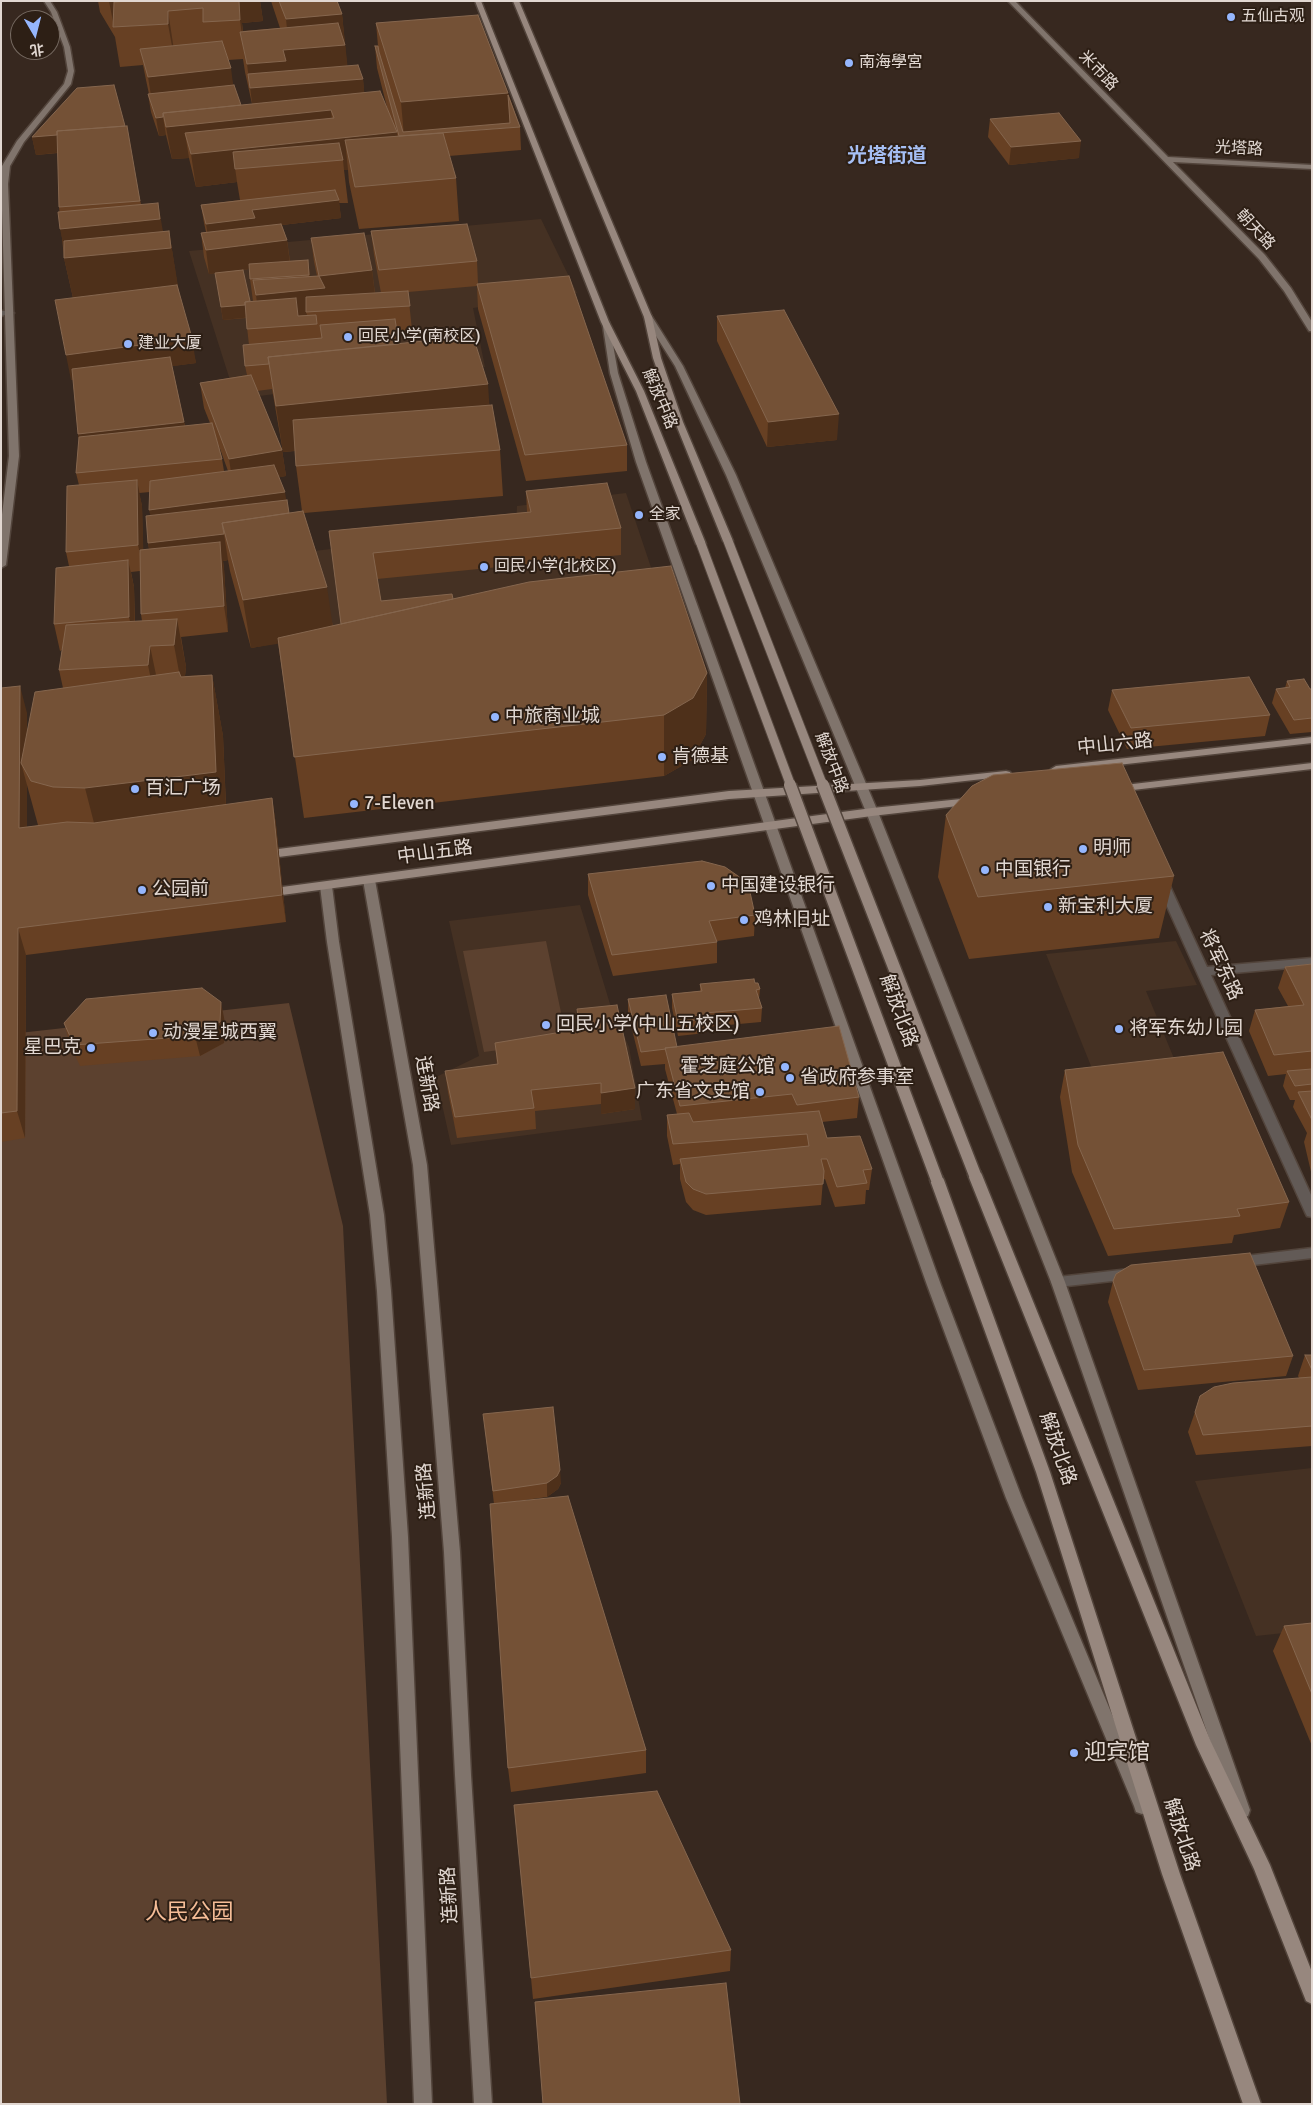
<!DOCTYPE html>
<meta charset="utf-8">
<style>
body{margin:0}
#map{position:relative;width:1313px;height:2105px;overflow:hidden;background:#37281f;font-family:Signika,"Noto Sans SC",sans-serif}
canvas{display:block}
.frame{position:absolute;inset:0;border:2px solid #e1d7d1;pointer-events:none}
.north{position:absolute;left:10px;top:10px;width:50px;height:50px;box-sizing:border-box;background:#2d1f15;border:1px solid #756960;border-radius:50%;rotate:172deg;font-size:14px;font-weight:700;line-height:20px;text-align:center;color:#e1d7d1}
.north::after{content:'';display:block;margin:auto;width:18px;height:22px;background:#95b6fd;clip-path:polygon(50% 0,100% 100%,50% 72%,0 100%)}
</style>
<div id="map">
<canvas width="1313" height="2105"></canvas>
<div class="frame"></div>
<div class="north">北</div>
</div>
<script>
const context = document.querySelector('canvas').getContext('2d');
context.lineJoin = 'round';
function fill(path, color) { context.fillStyle = color; context.fill(path, 'evenodd'); }
const shape = rows => new Path2D(rows.map(r => 'M' + r).join(''));
function trace(path, color, width, dash) { context.strokeStyle = color; context.lineWidth = width; context.lineCap = dash ? 'butt' : 'round'; context.setLineDash(dash || []); context.stroke(path); }
function drawText(font, color, halo, rows, align = 'center') {
  context.font = font + ' Signika,"Noto Sans SC",sans-serif'; context.lineWidth = 4; context.setLineDash([]); context.textBaseline = 'middle'; context.strokeStyle = halo; context.fillStyle = color; for (const [text, x, y, turn = 0] of rows) {
    context.save(); context.translate(x, y); context.rotate((+turn || 0) * Math.PI / 180); context.textAlign = isNaN(turn) ? turn : align; if (halo) context.strokeText(text, 0, 0); context.fillText(text, 0, 0); context.restore();
  }
}
fill(shape([
 [541,219,577,293,473,308,485,367,236,399,189,251],
 [626,493,668,618,333,670,314,551,516,527,517,506],
 [580,905,610,1004,629,1047,642,1120,451,1145,436,1077,479,1056,449,921],
 [1176,941,1197,985,1146,991,1178,1068,1095,1076,1046,954],
 [1312,1468,1312,1630,1256,1636,1195,1481]
]), '#453123');
fill(shape([
 [546,941,567,1041,484,1052,463,951],
 [289,1003,343,1226,387,2104,1,2104,1,1035]
]), '#5c412f');
const street = shape([
 [1,311,10,311,14,313,1,316,1,311],
 [1162,878,1168,882,1207,967,1312,958,1312,966,1211,975,1312,1197,1312,1217,1307,1216,1305,1212,1156,882,1162,878],
 [1312,1248,1312,1258,1237,1267,1232,1266,1230,1262,1232,1258,1237,1257,1312,1248],
 [1130,1269,1135,1270,1137,1274,1135,1278,1130,1279,1058,1287,1053,1286,1051,1282,1053,1278,1058,1277,1130,1269]
]);
const secondary = shape([
 [44,1,50,1,57,12,70,47,74,71,71,84,24,142,10,166,8,184,19,456,6,565,1,568,1,523,9,456,1,175,2,166,17,141,64,84,68,71,64,47,51,12,44,1],
 [1008,1,1015,1,1168,157,1312,165,1312,169,1173,162,1265,255,1291,288,1312,322,1312,331,1309,331,1284,291,1259,259,1008,1],
 [645,315,651,315,683,366,736,475,878,812,1065,1282,1250,1810,1248,1816,1242,1818,1236,1816,1234,1810,1051,1282,866,812,726,475,675,366,644,317,645,315],
 [602,320,609,322,618,373,646,462,941,1285,1022,1498,1150,1806,1148,1812,1142,1814,1136,1812,1134,1806,1006,1498,927,1285,636,462,610,373,602,320],
 [369,876,375,880,427,1165,460,1552,471,1775,492,2104,474,2104,455,1775,444,1552,413,1165,363,880,369,876],
 [326,882,332,886,339,942,384,1215,391,1291,408,1537,432,2104,414,2104,392,1537,377,1291,370,1215,327,942,320,886,326,882]
]);
const primary = shape([
 [475,1,481,1,609,322,644,391,706,544,704,546,698,546,696,544,636,391,601,322,475,1],
 [513,1,519,1,652,317,661,358,683,422,733,541,731,543,725,543,723,541,675,422,653,358,644,317,513,1],
 [1312,737,1312,743,1056,772,1051,769,1056,766,1312,737],
 [1312,763,1312,769,1116,792,1110,789,1116,786,1312,763],
 [1006,771,1010,772,1011,774,1010,776,920,786,729,799,263,859,257,855,263,851,729,791,920,780,1006,771],
 [971,798,977,802,975,804,872,816,267,897,261,893,267,889,872,808,971,798],
 [975,1170,980,1171,982,1175,1211,1742,1270,1865,1312,1972,1312,2004,1306,2001,1254,1869,1196,1745,968,1175,970,1171,975,1170],
 [937,1175,942,1176,944,1180,1050,1472,1180,1874,1261,2104,1243,2104,1162,1874,1036,1472,930,1180,932,1176,937,1175]
]);
trace(street, '#52443b', 3);
trace(secondary, '#52443b', 3);
trace(primary, '#52443b', 3);
fill(street, '#625a56');
fill(secondary, '#80746c');
fill(primary, '#97877e');
const primaryBridgeFar1 = shape([
 [728,541,823,786],
 [701,544,791,786]
]);
const primaryBridge = shape([
 [790,785,937,1180],
 [823,785,975,1175]
]);
trace(primaryBridgeFar1, '#52443b', 11, []);
trace(primaryBridge, '#52443b', 15, []);
trace(primaryBridgeFar1, '#97877e', 9);
trace(primaryBridge, '#97877e', 12);
fill(shape([
 [98,1,260,1,263,21,242,23,243,31,280,28,271,1,337,1,342,14,347,66,363,79,364,93,388,111,377,68,375,46,378,46,376,23,508,93,520,127,521,150,449,156,456,178,459,221,359,229,349,182,348,170,344,170,348,203,339,203,341,218,282,225,287,240,290,261,308,260,310,276,317,276,314,262,311,238,372,270,375,293,381,293,374,255,371,231,477,261,478,284,627,445,627,471,526,481,478,309,477,286,408,292,412,330,397,331,399,344,490,405,500,450,503,496,304,513,333,626,341,624,329,531,527,512,526,491,621,528,621,555,377,579,381,601,453,599,707,673,706,734,692,760,664,776,304,818,278,643,251,648,230,571,228,560,223,561,224,569,228,632,181,637,186,667,185,676,212,675,223,736,226,805,272,798,276,825,286,922,26,955,25,1138,1,1142,1,688,27,713,27,731,63,688,59,670,62,650,60,651,54,624,69,566,66,552,79,485,76,473,79,440,78,434,73,380,71,380,73,298,64,258,59,207,58,153,36,155,32,137,114,85,141,204,163,231,169,231,178,289,196,363,172,366,185,426,210,423,204,408,200,383,247,375,245,366,249,345,246,318,223,320,215,273,209,274,204,257,201,233,206,232,204,223,201,205,240,200,237,182,196,187,189,158,172,159,166,135,159,136,151,112,148,94,149,94,146,80,143,65,120,67,115,37,100,12],
 [243,59,245,72,252,104,241,105,233,85,228,60],
 [249,269,250,279,253,301,250,301,242,270],
 [272,389,283,452,295,451,296,466,302,511,289,513,286,500,279,477,286,476,282,450,257,391],
 [219,446,228,471,224,471,222,459],
 [150,492,151,516,148,543,149,549,143,550,142,506,139,493],
 [140,571,141,614,142,621,135,622,134,587,131,572],
 [27,785,38,825,38,826,27,827],
 [990,119,1079,158,1009,165,988,137],
 [717,316,837,440,767,447,717,341],
 [1287,681,1310,689,1312,689,1312,732,1290,734,1272,703,1276,689,1285,688],
 [1112,690,1270,715,1265,736,1127,749,1108,710],
 [946,815,1174,876,1159,938,969,959,938,877],
 [588,874,755,915,754,936,717,941,717,963,613,976,588,895],
 [1312,964,1312,1176,1304,1142,1307,1133,1293,1107,1295,1100,1290,1100,1283,1086,1286,1074,1268,1076,1249,1031,1255,1010,1288,1006,1278,988,1285,967],
 [755,983,760,989,759,999,762,1008,761,1022,706,1027,706,1033,678,1036,672,1008,672,994,700,991,700,984],
 [628,999,677,1047,859,1097,857,1118,822,1122,827,1138,872,1169,869,1190,866,1190,865,1204,835,1207,825,1179,823,1180,821,1205,706,1215,693,1210,686,1202,680,1179,680,1164,673,1165,667,1136,667,1115,677,1114,665,1069,665,1064,641,1066,628,1013],
 [577,1009,635,1088,635,1109,601,1114,601,1104,535,1111,536,1129,457,1138,448,1092,445,1071,497,1065,495,1043,578,1030],
 [64,1023,225,1023,224,1043,200,1056,80,1066,70,1044],
 [1065,1070,1289,1202,1280,1228,1234,1235,1232,1243,1108,1256,1072,1172,1060,1097],
 [1113,1281,1293,1356,1286,1376,1138,1390,1108,1302],
 [1305,1355,1312,1355,1312,1446,1196,1455,1188,1432,1195,1412,1299,1378,1298,1376],
 [485,1428,561,1483,558,1489,547,1497,503,1503,646,1750,646,1773,511,1792,508,1768,494,1504],
 [1312,1623,1312,1746,1273,1651,1284,1626],
 [731,1950,730,1971,533,1999,531,1978]
]), '#674023');
fill(shape([
 [109,1,181,1,168,11,174,50,175,63,168,24,114,27],
 [234,1,260,1,263,21,242,23,245,59,240,20],
 [342,14,349,80,363,79,366,110,331,110,334,139,397,132,400,164,345,140,348,170,344,170,343,160,233,153,237,182,196,187,191,154,185,133,189,158,172,159,166,127,254,118,247,64,283,50,289,49,286,19],
 [231,68,235,100,153,108,148,77],
 [508,93,510,128,404,136,401,102],
 [163,117,166,135,159,136,156,118],
 [127,126,144,221,158,203,166,249,169,231,179,292,74,302,64,258,66,258,60,229,144,221],
 [126,128,129,145,36,155,32,137],
 [1081,141,1079,158,1009,165,1011,147],
 [339,200,341,218,256,228,209,242,206,224,252,210],
 [287,240,290,264,209,274,206,250],
 [308,260,312,290,319,276,372,270,375,295,306,312,307,315,298,316,299,325,259,320,256,295,311,290],
 [250,304,252,317,223,320,221,307],
 [192,338,196,363,71,380,66,355],
 [488,384,491,430,283,452,276,406],
 [839,414,837,440,767,447,768,422],
 [184,422,188,447,83,459,78,434],
 [282,450,286,476,233,485,229,459],
 [137,480,142,506,144,571,138,545],
 [285,492,289,518,155,536,149,510],
 [224,534,228,560,223,561,224,569,228,632,224,606,153,569,148,543],
 [128,560,134,587,135,643,129,617],
 [327,587,334,635,251,648,243,600],
 [177,619,186,667,183,693,174,645],
 [150,646,160,694,158,714,148,665],
 [707,673,706,734,692,760,664,776,664,715],
 [212,675,223,736,227,834,101,850,85,788],
 [20,686,27,713,27,774,21,763,27,785,27,855,19,828],
 [272,798,276,825,286,922,282,895],
 [18,928,26,955,25,1138,17,1111],
 [221,1002,225,1023,224,1043,200,1056,195,1036],
 [635,1088,635,1109,601,1114,601,1093],
 [560,1470,561,1483,558,1489,547,1497,547,1483]
]), '#4e301a');
const building = shape([
 [129,1,239,1,240,20,203,22,203,8,168,11,168,24,113,27,114,2,129,1],
 [279,1,337,1,342,14,286,19,279,1],
 [478,15,508,93,401,102,376,23,478,15],
 [338,23,345,45,283,50,286,61,247,64,240,32,338,23],
 [222,41,231,68,148,77,140,49,222,41],
 [375,46,378,46,379,52,403,132,510,123,508,95,520,127,399,136,375,46],
 [358,65,363,79,250,88,248,74,358,65],
 [114,85,125,126,57,131,57,135,32,137,77,88,114,85],
 [234,85,241,105,163,113,163,117,156,118,148,94,234,85],
 [380,91,397,132,191,154,185,133,334,118,331,110,166,127,163,113,380,91],
 [1059,113,1081,141,1011,147,990,119,1059,113],
 [127,126,140,201,59,207,57,131,127,126],
 [443,133,456,178,355,187,345,140,443,133],
 [339,143,343,160,235,169,233,152,339,143],
 [335,190,339,200,252,210,255,218,206,224,201,205,335,190],
 [158,203,160,219,60,229,58,212,158,203],
 [281,224,287,240,206,250,201,233,281,224],
 [467,224,477,261,379,270,371,231,467,224],
 [169,231,171,248,64,258,64,241,169,231],
 [364,233,372,270,319,276,311,238,364,233],
 [308,260,309,275,250,279,249,264,308,260],
 [243,270,250,301,245,302,245,305,221,307,215,273,243,270],
 [319,276,325,288,256,295,253,280,319,276],
 [569,276,627,445,525,455,477,284,569,276],
 [177,285,192,338,66,355,55,300,177,285],
 [408,291,410,306,306,312,306,297,408,291],
 [296,298,298,316,316,315,317,324,247,329,245,302,296,298],
 [784,310,839,414,768,422,717,316,784,310],
 [395,319,399,344,268,357,269,364,245,366,243,345,322,338,320,325,395,319],
 [473,336,488,384,276,406,268,357,473,336],
 [170,357,184,422,78,434,72,369,170,357],
 [251,375,282,450,229,459,200,383,251,375],
 [492,405,500,450,296,466,293,420,492,405],
 [212,423,222,459,76,473,79,437,212,423],
 [274,465,285,492,149,510,150,481,274,465],
 [137,480,138,545,66,552,67,486,137,480],
 [607,483,621,528,373,553,381,601,452,594,453,599,341,624,329,531,531,512,526,491,607,483],
 [287,500,289,513,222,523,224,534,148,543,146,516,287,500],
 [303,511,327,587,243,600,222,523,303,511],
 [220,542,224,606,141,614,140,550,220,542],
 [128,560,129,617,54,624,56,568,128,560],
 [671,566,707,673,693,698,664,715,294,757,278,638,529,582,671,566],
 [177,619,174,645,150,646,148,665,59,670,66,625,177,619],
 [179,672,181,677,212,675,216,772,85,788,53,787,31,781,21,763,35,692,179,672],
 [1249,677,1270,715,1131,728,1112,690,1249,677],
 [1304,679,1310,689,1312,689,1312,718,1294,720,1276,689,1290,687,1287,681,1304,679],
 [20,686,19,828,67,822,94,823,272,798,282,895,18,928,17,1111,1,1113,1,688,20,686],
 [1122,763,1174,876,978,897,946,815,972,786,993,775,1122,763],
 [702,861,725,867,748,883,755,915,709,921,717,942,612,955,588,874,702,861],
 [1312,964,1312,1051,1274,1055,1255,1010,1304,1005,1285,967,1312,964],
 [754,979,755,983,758,983,760,989,756,990,762,1008,705,1013,706,1019,678,1022,672,994,702,991,700,984,754,979],
 [202,988,221,1002,220,1022,195,1036,74,1045,64,1023,86,999,202,988],
 [666,995,677,1047,665,1048,666,1049,641,1052,628,999,666,995],
 [617,1005,635,1088,601,1093,601,1083,531,1090,534,1108,455,1117,445,1071,498,1064,495,1043,580,1029,577,1009,617,1005],
 [839,1026,859,1097,797,1105,792,1094,680,1106,665,1048,839,1026],
 [1223,1052,1289,1202,1237,1209,1240,1216,1114,1229,1078,1145,1065,1070,1223,1052],
 [1312,1069,1312,1084,1295,1086,1287,1071,1312,1069],
 [1312,1091,1312,1120,1298,1092,1312,1091],
 [819,1111,827,1138,860,1136,872,1169,863,1170,867,1183,837,1187,827,1159,821,1159,824,1171,823,1184,706,1194,693,1189,686,1182,680,1159,809,1146,807,1134,673,1144,667,1115,689,1113,693,1122,819,1111],
 [1250,1253,1293,1356,1144,1370,1113,1281,1116,1274,1131,1265,1250,1253],
 [1305,1355,1312,1355,1312,1370,1305,1355],
 [1312,1377,1312,1426,1203,1435,1195,1412,1200,1396,1214,1387,1233,1383,1312,1377],
 [553,1407,560,1470,557,1476,547,1483,493,1491,483,1414,553,1407],
 [568,1496,646,1750,508,1768,490,1504,568,1496],
 [1312,1623,1312,1694,1284,1626,1312,1623],
 [657,1791,731,1950,531,1978,514,1805,657,1791],
 [726,1983,740,2104,543,2104,535,2002,726,1983]
]);
fill(building, '#745136');
trace(building, '#85664e', 1);
for (const [x, y, r, color] of [
 [1231,17,5,"#95b6fd"],
 [849,63,5,"#95b6fd"],
 [348,337,5,"#95b6fd"],
 [128,344,5,"#95b6fd"],
 [639,515,5,"#95b6fd"],
 [484,567,5,"#95b6fd"],
 [495,717,5,"#95b6fd"],
 [662,757,5,"#95b6fd"],
 [135,789,5,"#95b6fd"],
 [354,804,5,"#95b6fd"],
 [1083,849,5,"#95b6fd"],
 [985,870,5,"#95b6fd"],
 [711,886,5,"#95b6fd"],
 [142,890,5,"#95b6fd"],
 [1048,907,5,"#95b6fd"],
 [744,920,5,"#95b6fd"],
 [546,1025,5,"#95b6fd"],
 [1119,1029,5,"#95b6fd"],
 [153,1033,5,"#95b6fd"],
 [91,1048,5,"#95b6fd"],
 [785,1067,5,"#95b6fd"],
 [790,1078,5,"#95b6fd"],
 [760,1092,5,"#95b6fd"],
 [1074,1753,5,"#95b6fd"]
]) { const dot = new Path2D(); dot.arc(x, y, r, 0, 2 * Math.PI); context.fillStyle = color; context.fill(dot); trace(dot, '#2d1f15', 2); }
drawText('16px', '#e1d7d1', '#2d1f15', [
 ["五仙古观",1241,17],
 ["南海學宮",859,63],
 ["回民小学(南校区)",358,337],
 ["建业大厦",138,344],
 ["全家",649,515],
 ["回民小学(北校区)",494,567]
], 'left');
drawText('16px', '#e1d7d1', '#2d1f15', [
 ["米市路",1098,71,46],
 ["光塔路",1239,149,3],
 ["朝天路",1255,230,47],
 ["解放中路",659,399,67],
 ["解放中路",831,763,69]
]);
drawText('19px', '#e1d7d1', '#2d1f15', [
 ["中旅商业城",505,717],
 ["肯德基",672,757],
 ["百汇广场",145,789],
 ["7-Eleven",364,804],
 ["明师",1093,849],
 ["中国银行",995,870],
 ["中国建设银行",721,886],
 ["公园前",152,890],
 ["新宝利大厦",1058,907],
 ["鸡林旧址",754,920],
 ["回民小学(中山五校区)",556,1025],
 ["将军东幼儿园",1129,1029],
 ["动漫星城西翼",163,1033],
 ["星巴克",81,1048,"right"],
 ["霍芝庭公馆",775,1067,"right"],
 ["省政府参事室",800,1078],
 ["广东省文史馆",750,1092,"right"]
], 'left');
drawText('19px', '#e1d7d1', '#2d1f15', [
 ["中山六路",1115,745,-6],
 ["中山五路",435,853,-8],
 ["将军东路",1220,965,65],
 ["解放北路",898,1011,70],
 ["连新路",426,1084,80],
 ["解放北路",1057,1449,71],
 ["连新路",427,1491,-95],
 ["解放北路",1181,1835,72],
 ["连新路",450,1895,-93]
]);
drawText('bold 20px', '#a6bff4', '#2d1f15', [
 ["光塔街道",887,157]
]);
drawText('22px', '#e1d7d1', '#2d1f15', [
 ["迎宾馆",1084,1753]
], 'left');
drawText('22px', '#f6bd97', '#2d1f15', [
 ["人民公园",189,1913]
]);
</script>
